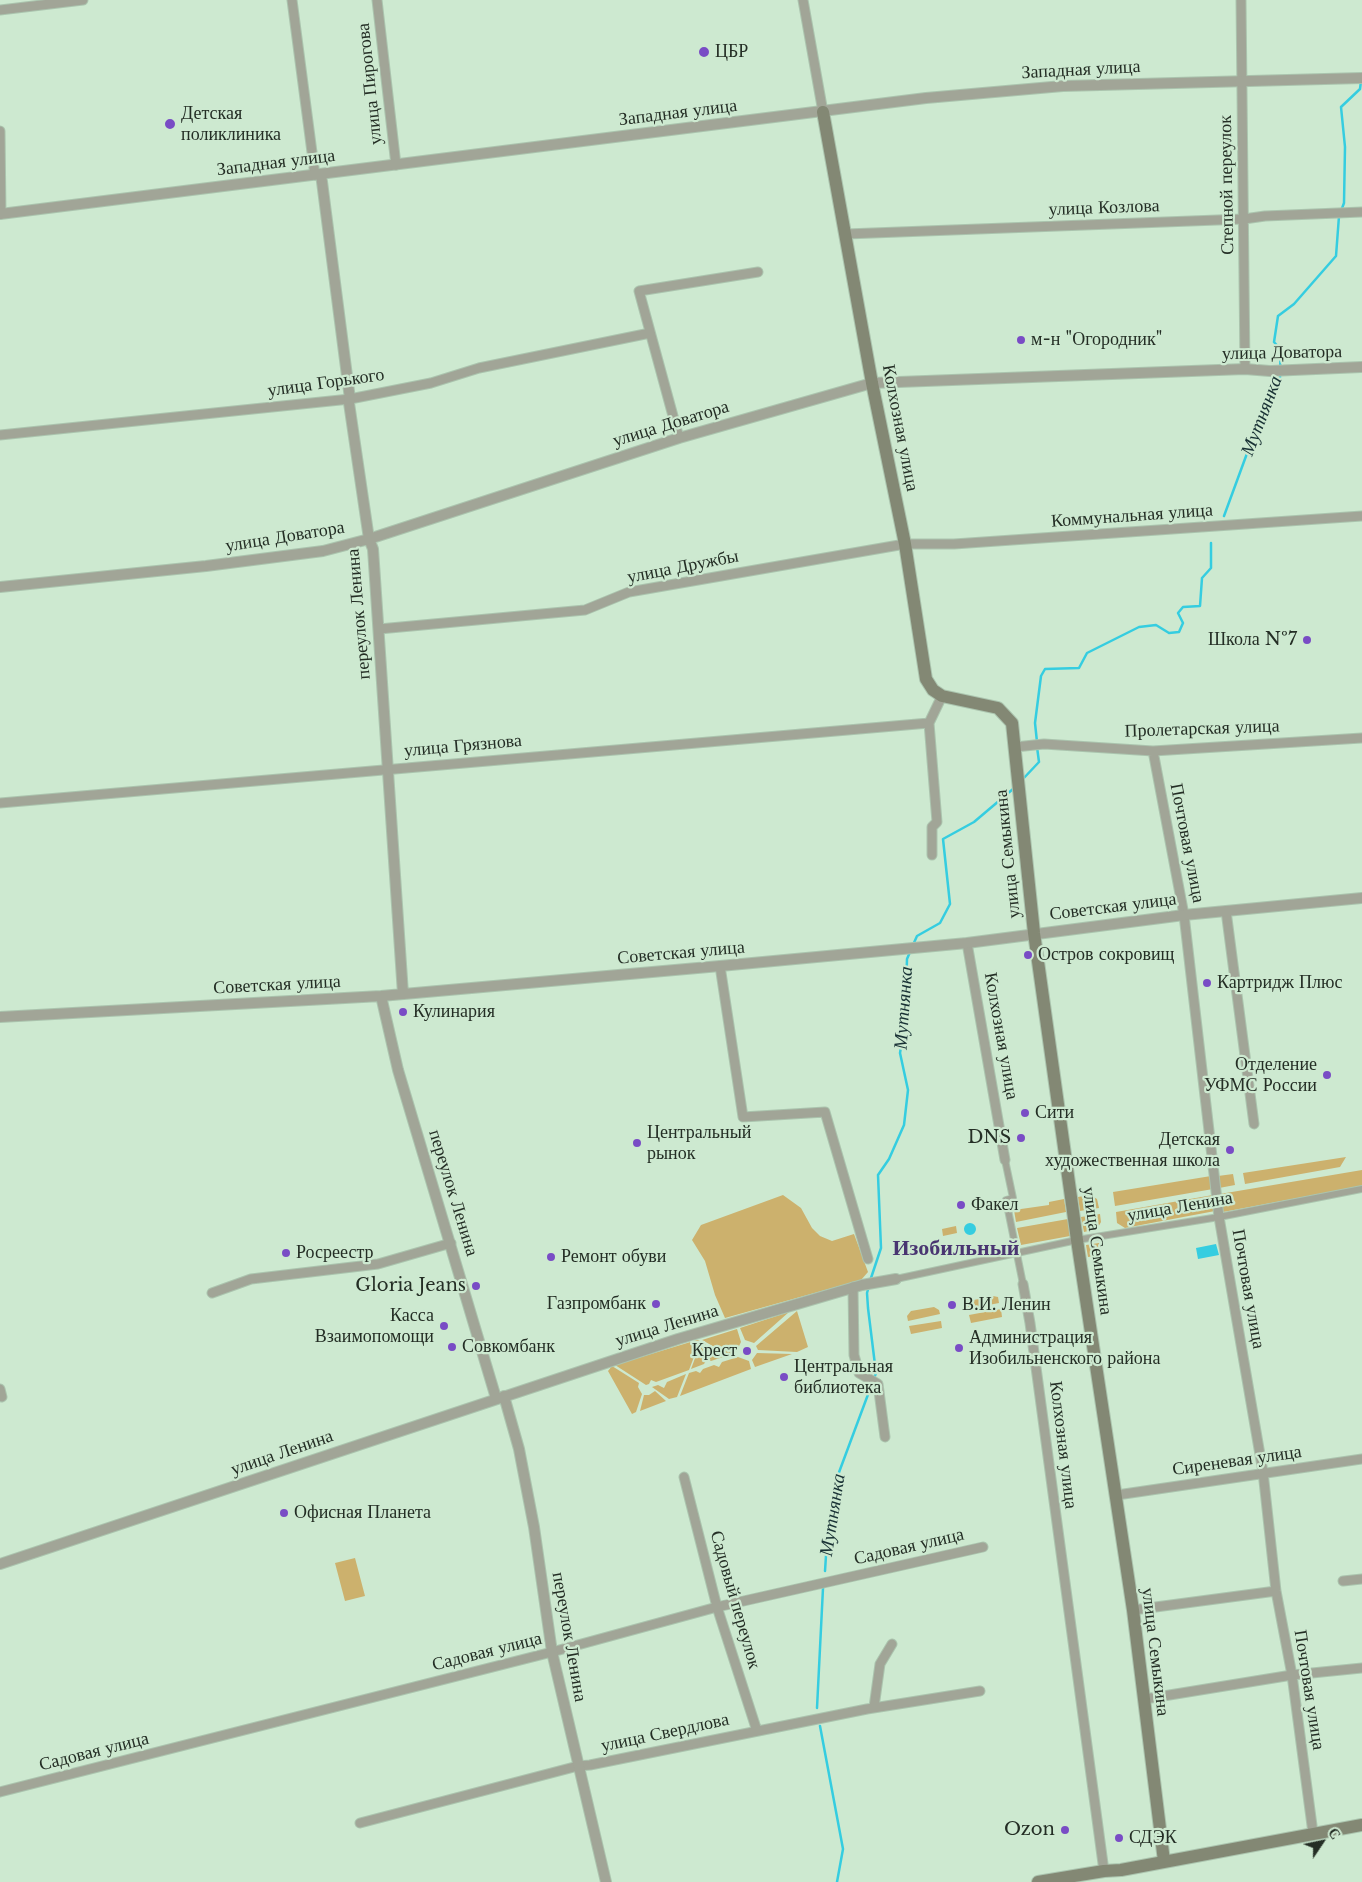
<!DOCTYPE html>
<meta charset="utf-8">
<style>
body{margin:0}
#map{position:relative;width:1362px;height:1882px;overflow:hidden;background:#cde9d0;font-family:"Libre Baskerville",serif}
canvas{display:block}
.north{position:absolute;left:1297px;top:1817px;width:50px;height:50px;-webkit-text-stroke:4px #cde9d0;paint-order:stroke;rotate:56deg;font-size:14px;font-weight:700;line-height:20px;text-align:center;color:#242e25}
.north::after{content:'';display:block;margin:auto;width:18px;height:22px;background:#242e25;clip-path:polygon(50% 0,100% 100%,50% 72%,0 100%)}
</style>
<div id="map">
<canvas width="1362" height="1882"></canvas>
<div class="north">С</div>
</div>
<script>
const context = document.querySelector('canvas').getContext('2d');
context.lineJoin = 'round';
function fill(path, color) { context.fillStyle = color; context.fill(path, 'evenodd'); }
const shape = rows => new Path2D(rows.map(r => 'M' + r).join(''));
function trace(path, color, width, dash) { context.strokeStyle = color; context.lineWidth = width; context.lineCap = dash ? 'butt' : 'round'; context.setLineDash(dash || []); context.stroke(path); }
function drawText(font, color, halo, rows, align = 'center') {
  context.font = font + ' "Libre Baskerville",serif'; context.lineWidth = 4.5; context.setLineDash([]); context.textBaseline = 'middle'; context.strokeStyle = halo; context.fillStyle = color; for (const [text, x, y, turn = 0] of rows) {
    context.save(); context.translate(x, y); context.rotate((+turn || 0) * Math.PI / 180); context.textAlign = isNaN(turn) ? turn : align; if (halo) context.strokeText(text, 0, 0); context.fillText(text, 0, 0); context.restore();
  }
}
fill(shape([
 [1346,1157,1340,1167,1245,1184,1243,1173],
 [1362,1170,1362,1186,1223,1212,1220,1194],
 [1233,1174,1235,1185,1219,1188,1218,1176],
 [1211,1176,1213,1189,1115,1206,1113,1192],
 [783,1195,801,1208,812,1228,820,1236,832,1241,854,1234,868,1272,861,1280,725,1318,715,1295,705,1261,692,1240,701,1225],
 [1090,1195,1097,1199,1099,1208,1080,1211,1078,1197],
 [1213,1195,1215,1211,1125,1228,1117,1223,1116,1212],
 [1064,1199,1066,1212,1016,1222,1014,1210,1049,1205,1049,1202],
 [1100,1214,1101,1222,1097,1229,1084,1232,1081,1217],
 [1068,1219,1070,1236,1021,1245,1017,1228],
 [956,1226,957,1233,943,1236,942,1229],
 [1099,1243,1100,1248,1097,1249,1095,1256,1088,1257,1086,1245],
 [993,1296,998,1297,999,1303,968,1309,969,1301],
 [934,1307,939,1310,940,1314,908,1321,907,1316,911,1311],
 [1001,1309,1002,1317,971,1323,969,1315],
 [797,1311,808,1347,797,1352,758,1350,756,1346],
 [789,1312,754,1343,745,1340,740,1328],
 [941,1321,942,1328,911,1334,909,1326],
 [737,1329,741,1342,736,1352,729,1355,702,1340],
 [697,1340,700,1341,689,1370,656,1382,651,1380,649,1384,646,1385,615,1365],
 [701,1342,726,1356,711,1361,707,1359,704,1364,691,1369],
 [757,1353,792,1354,755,1367,752,1360],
 [738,1357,749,1361,751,1369,680,1396,689,1373,696,1371,700,1373,703,1369,714,1365,719,1367,722,1362],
 [612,1366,639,1383,638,1387,642,1394,636,1412,632,1414,608,1371],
 [686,1374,677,1397,669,1399,652,1387,658,1385,664,1388,667,1382],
 [655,1391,666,1401,640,1411,644,1395,649,1395],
 [355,1558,365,1596,345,1601,335,1563]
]), '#ccb16d');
fill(shape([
 '964 1229a6 6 0 1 1 12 0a6 6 0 1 1-12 0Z',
 [1216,1244,1219,1255,1198,1259,1196,1248]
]), '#35cde0');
trace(shape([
 [1341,211,1344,203,1345,147,1341,107,1360,89,1361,81],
 [1280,369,1281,350,1274,342,1278,316,1294,304,1336,256,1339,216],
 [1224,516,1267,399,1280,379,1280,374],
 [1037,742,1035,723,1041,676,1045,669,1079,668,1087,653,1139,627,1156,625,1169,633,1179,632,1183,623,1178,613,1183,607,1200,606,1202,578,1211,568,1211,543],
 [1022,780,1039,762,1037,747],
 [913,945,917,936,940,923,950,904,943,839,974,822,1013,789],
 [870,1281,881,1248,878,1175,889,1159,904,1125,908,1090,900,1053,905,1022,907,959,910,952],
 [825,1571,827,1540,833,1515,838,1475,876,1373,868,1308,867,1293,869,1286],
 [817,1708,823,1588],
 [820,1726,843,1849,837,1882]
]), '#35cde0', 2.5);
const pedestrian = shape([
 [1005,1160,1013,1198,1006,1200,1023,1284],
 [896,1279,1077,1240,1219,1217,1362,1189]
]);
const minor = shape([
 [292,0,315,175],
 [377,0,396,165],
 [803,0,823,112],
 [1241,0,1245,369],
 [0,10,83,0],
 [0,131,1,214],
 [846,234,1244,219,1265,216,1362,212],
 [0,435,350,399,431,383,479,368,650,333],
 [679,438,639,291,758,272],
 [379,629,585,610,629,592,905,544,954,544,1362,516],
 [1015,747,1044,744,1153,751,1362,738],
 [1153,751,1184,915,1219,1217,1263,1472,1276,1591,1292,1675,1313,1833],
 [0,803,929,723],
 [932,855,932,827,937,822,929,723,942,696],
 [1226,911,1254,1124],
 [967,943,1005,1160],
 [720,966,743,1117,825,1112,868,1259],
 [1023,1284,1030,1323,1104,1871],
 [853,1287,854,1355,859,1373,878,1384,885,1437],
 [212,1293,251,1279,378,1264,451,1243],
 [0,1389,2,1397],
 [684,1477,717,1607,757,1731],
 [1117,1495,1362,1459],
 [1343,1581,1362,1579],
 [1133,1610,1276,1591],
 [1145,1699,1292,1675,1362,1668],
 [874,1707,880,1664,892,1644],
 [0,1792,552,1652,717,1607,983,1547],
 [360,1823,578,1766,590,1765,867,1709,980,1691]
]);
const tertiary = shape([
 [321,174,350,399,349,403,369,539,373,549,403,994],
 [0,214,926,98,1063,86,1362,78],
 [0,587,206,566,323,551,369,539,679,438,872,383,1245,369,1270,371,1362,367],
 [381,996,398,1070,496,1398],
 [0,1017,381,996,720,966,967,943,1184,915,1362,898],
 [504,1396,519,1449,534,1527,552,1652,606,1882],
 [0,1564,678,1339,862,1285,896,1279]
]);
const secondary = shape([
 [823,112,872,383,905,544,926,679,933,690,942,696,998,708,1012,723,1034,933,1077,1240,1133,1610,1164,1861],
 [1038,1882,1104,1871,1121,1870,1362,1825]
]);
trace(pedestrian, '#abc4ae', 8);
trace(minor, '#abc4ae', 11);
trace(tertiary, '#abc4ae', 12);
trace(secondary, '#abc4ae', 14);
trace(pedestrian, '#a1a597', 6);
trace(minor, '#a1a597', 9);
trace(tertiary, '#a1a597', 10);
trace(secondary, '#838874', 12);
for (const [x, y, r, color] of [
 [704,52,6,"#794cc5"],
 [170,124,6,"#794cc5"],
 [1021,340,5,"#794cc5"],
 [1307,640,5,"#794cc5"],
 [1028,955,5,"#794cc5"],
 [1207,983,5,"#794cc5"],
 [403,1012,5,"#794cc5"],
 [1327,1075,5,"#794cc5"],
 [1025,1113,5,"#794cc5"],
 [1021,1138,5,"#794cc5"],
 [637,1143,5,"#794cc5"],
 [1230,1150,5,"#794cc5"],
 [961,1205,5,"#794cc5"],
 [286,1253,5,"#794cc5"],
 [551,1257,5,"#794cc5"],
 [476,1286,5,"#794cc5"],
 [656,1304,5,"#794cc5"],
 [952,1305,5,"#794cc5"],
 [444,1326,5,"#794cc5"],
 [452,1347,5,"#794cc5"],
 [959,1348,5,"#794cc5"],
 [747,1351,5,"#794cc5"],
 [784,1377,5,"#794cc5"],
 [284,1513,5,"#794cc5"],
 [1065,1830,5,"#794cc5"],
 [1119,1838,5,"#794cc5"]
]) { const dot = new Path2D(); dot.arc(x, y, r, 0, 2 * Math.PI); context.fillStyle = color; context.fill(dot); trace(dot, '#cde9d0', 2); }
drawText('18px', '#242e25', '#cde9d0', [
 ["ЦБР",715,52],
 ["Детская",181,114],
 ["поликлиника",181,135],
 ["м-н \"Огородник\"",1031,340],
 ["Школа №7",1297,640,"right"],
 ["Остров сокровищ",1038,955],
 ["Картридж Плюс",1217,983],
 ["Кулинария",413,1012],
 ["Отделение",1317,1065,"right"],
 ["УФМС России",1317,1086,"right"],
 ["Сити",1035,1113],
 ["Центральный",647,1133],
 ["рынок",647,1154],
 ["DNS",1011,1138,"right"],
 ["Детская",1220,1140,"right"],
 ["художественная школа",1220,1161,"right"],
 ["Факел",971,1205],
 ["Росреестр",296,1253],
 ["Ремонт обуви",561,1257],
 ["Gloria Jeans",466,1286,"right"],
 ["Газпромбанк",646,1304,"right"],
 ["В.И. Ленин",962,1305],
 ["Касса",434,1316,"right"],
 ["Взаимопомощи",434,1337,"right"],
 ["Администрация",969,1338],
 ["Изобильненского района",969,1359],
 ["Совкомбанк",462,1347],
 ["Крест",737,1351,"right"],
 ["Центральная",794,1367],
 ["библиотека",794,1388],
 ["Офисная Планета",294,1513],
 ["Ozon",1055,1830,"right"],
 ["СДЭК",1129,1838]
], 'left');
drawText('18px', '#242e25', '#cde9d0', [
 ["Западная улица",1081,70,-3],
 ["улица Пирогова",370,84,-96],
 ["Западная улица",678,113,-7],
 ["Западная улица",276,163,-7],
 ["Степной переулок",1227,185,-91],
 ["улица Козлова",1104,208,-2],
 ["улица Доватора",1282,353,-1],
 ["улица Горького",326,383,-8],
 ["улица Доватора",671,424,-17],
 ["Колхозная улица",900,428,79],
 ["Коммунальная улица",1132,516,-4],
 ["улица Доватора",285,537,-9],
 ["улица Дружбы",683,567,-11],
 ["переулок Ленина",359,614,-95],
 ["Пролетарская улица",1202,729,-2],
 ["улица Грязнова",463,746,-5],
 ["Почтовая улица",1187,843,79],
 ["улица Семыкина",1008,854,-96],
 ["Советская улица",1113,907,-7],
 ["Советская улица",681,953,-5],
 ["Советская улица",277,985,-3],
 ["Колхозная улица",1001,1036,80],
 ["переулок Ленина",453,1193,73],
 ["улица Ленина",1180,1207,-10],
 ["улица Семыкина",1097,1251,82],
 ["Почтовая улица",1248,1289,80],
 ["улица Ленина",667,1326,-17],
 ["Колхозная улица",1063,1445,83],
 ["улица Ленина",282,1453,-19],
 ["Сиреневая улица",1237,1461,-8],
 ["Садовая улица",909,1547,-13],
 ["Садовый переулок",735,1600,74],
 ["переулок Ленина",569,1637,80],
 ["Садовая улица",487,1652,-14],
 ["улица Семыкина",1155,1652,83],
 ["Почтовая улица",1309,1690,81],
 ["улица Свердлова",665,1733,-12],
 ["Садовая улица",94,1752,-14]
]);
drawText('italic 19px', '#183134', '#cde9d0', [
 ["Мутнянка",1262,416,-69],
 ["Мутнянка",904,1008,-86],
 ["Мутнянка",833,1515,-81]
]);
drawText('bold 22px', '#493571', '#cde9d0', [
 ["Изобильный",956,1249]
]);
</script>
